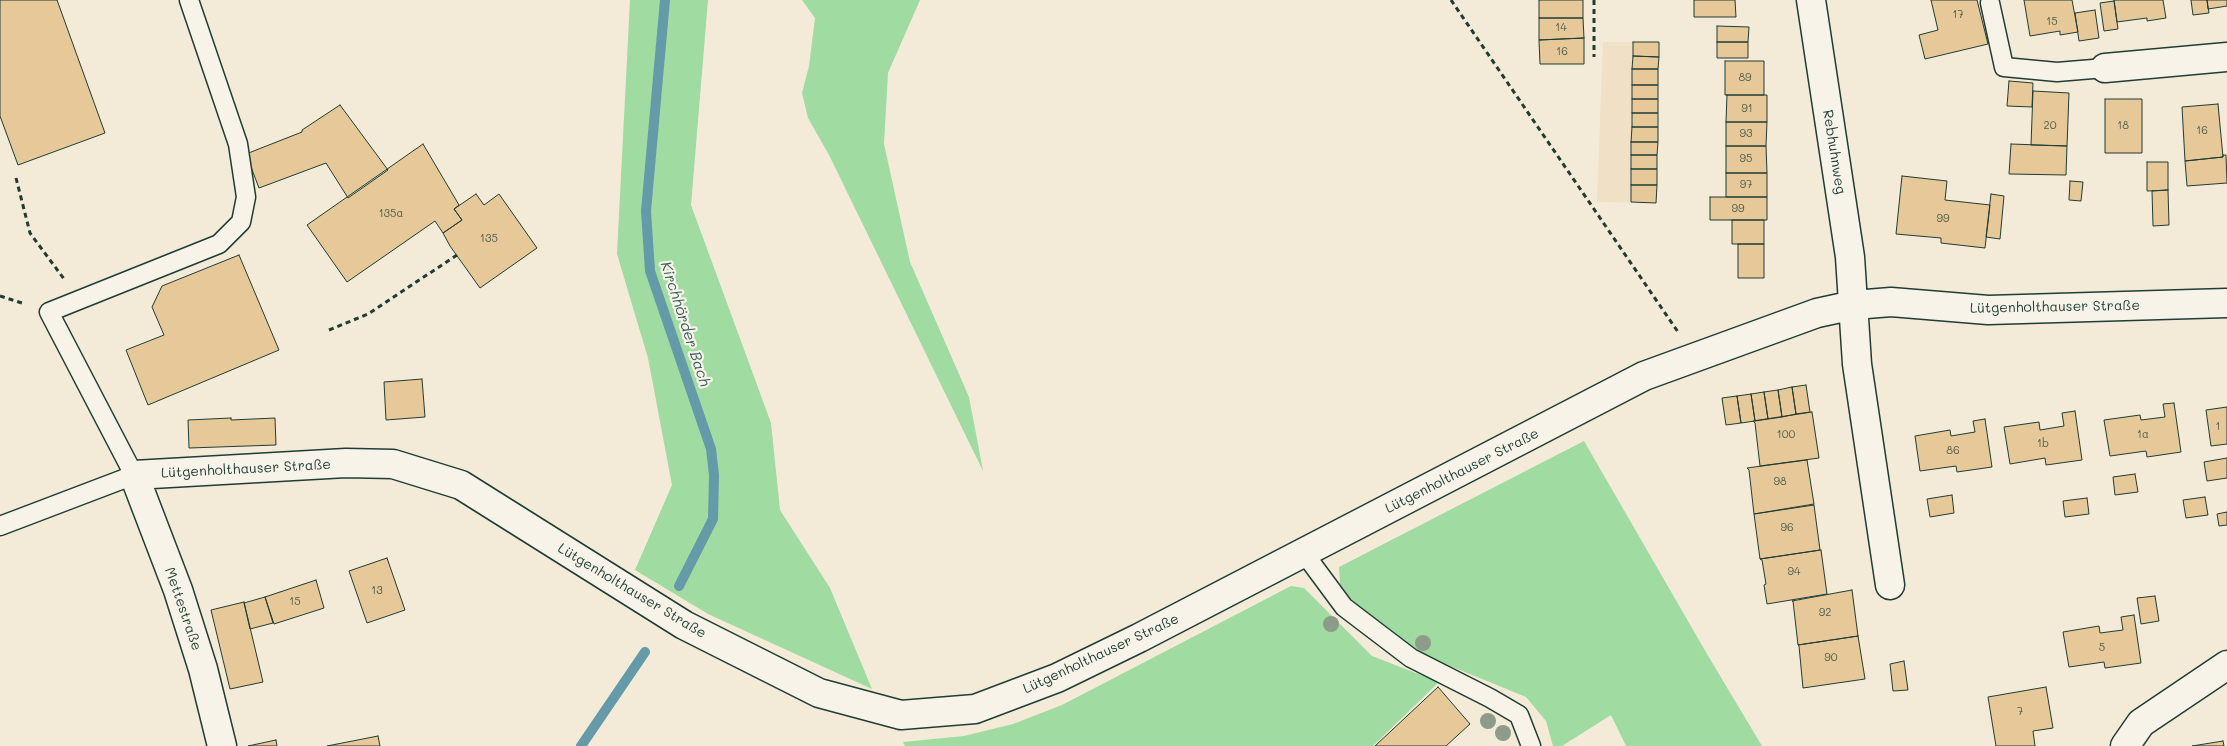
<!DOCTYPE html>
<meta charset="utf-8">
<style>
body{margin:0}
canvas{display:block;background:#f4ead8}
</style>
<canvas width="2227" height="746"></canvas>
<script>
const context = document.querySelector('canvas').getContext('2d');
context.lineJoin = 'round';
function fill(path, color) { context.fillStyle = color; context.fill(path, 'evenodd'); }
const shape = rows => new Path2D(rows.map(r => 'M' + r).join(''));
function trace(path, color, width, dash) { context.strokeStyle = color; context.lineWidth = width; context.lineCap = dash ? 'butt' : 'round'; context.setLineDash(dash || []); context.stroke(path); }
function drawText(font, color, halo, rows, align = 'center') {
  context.font = font + ' Mali,sans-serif'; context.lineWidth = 4.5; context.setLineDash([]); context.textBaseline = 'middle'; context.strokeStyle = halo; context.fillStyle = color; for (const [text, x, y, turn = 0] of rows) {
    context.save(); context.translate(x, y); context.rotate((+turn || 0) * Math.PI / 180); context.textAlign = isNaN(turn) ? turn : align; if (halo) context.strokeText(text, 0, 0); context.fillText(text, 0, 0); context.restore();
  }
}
fill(shape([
 [1603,42,1659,42,1656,203,1597,202]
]), '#f0e0c5');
fill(shape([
 [630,0,708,0,691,205,771,423,780,510,830,588,872,689,708,614,635,570,672,485,648,358,617,254],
 [802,0,920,0,888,73,884,144,910,262,969,397,983,471,829,155,808,118,802,93,809,66,815,18],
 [1584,441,1707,654,1762,746,1626,746,1611,715,1562,746,1553,746,1546,721,1526,697,1443,663,1388,636,1357,607,1340,584,1339,567],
 [1291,586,1304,588,1372,656,1439,682,1373,746,905,746,903,742,964,736,1013,724,1062,705]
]), '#a0dba1');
trace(shape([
 [665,0,646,211,650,271,711,449,714,475,713,519,679,586],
 [581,746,645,652]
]), '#659ba8', 10);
const building = shape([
 [0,0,57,0,105,133,18,165,0,116,0,0],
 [1539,0,1583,0,1583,18,1539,18,1539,0],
 [1694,0,1735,0,1736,17,1694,17,1694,0],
 [1931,0,1977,0,1988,44,1925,59,1919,35,1938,30,1931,0],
 [2024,0,2072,0,2078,32,2060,35,2060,31,2030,36,2024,0],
 [2163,0,2166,18,2147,21,2147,18,2117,22,2114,0,2163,0],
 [2191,0,2207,0,2209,13,2193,15,2191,0],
 [2207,0,2227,0,2227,6,2208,9,2207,0],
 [2114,1,2118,29,2104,31,2100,3,2114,1],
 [2095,10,2099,38,2079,41,2075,13,2095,10],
 [1539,18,1583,18,1584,38,1539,40,1539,18],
 [1717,26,1749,27,1748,42,1717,42,1717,26],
 [1584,38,1584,64,1540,64,1539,40,1584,38],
 [1633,42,1659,42,1659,57,1633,56,1633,42],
 [1717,42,1748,42,1748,58,1717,58,1717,42],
 [1633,56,1659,57,1658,69,1632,69,1633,56],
 [1725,61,1764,61,1764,95,1725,95,1725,61],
 [1632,69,1658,69,1658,85,1632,85,1632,69],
 [2009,81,2033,83,2032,107,2007,106,2009,81],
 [1632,85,1658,85,1658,99,1632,99,1632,85],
 [2033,91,2069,93,2067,146,2031,145,2033,91],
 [1727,95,1767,95,1767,122,1726,122,1727,95],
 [1632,99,1658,99,1658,113,1632,113,1632,99],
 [2105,99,2142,99,2142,153,2105,153,2105,99],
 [2218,104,2223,157,2185,161,2182,107,2218,104],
 [340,105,388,170,348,198,326,163,259,188,246,154,302,132,302,130,340,105],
 [1632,113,1658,113,1658,127,1632,127,1632,113],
 [1726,122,1767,122,1766,146,1726,146,1726,122],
 [1632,127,1658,127,1658,142,1631,142,1632,127],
 [1631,142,1658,142,1657,155,1631,155,1631,142],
 [423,144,459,205,454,209,462,220,443,233,435,221,347,282,307,225,423,144],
 [2011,144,2067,146,2066,175,2009,174,2011,144],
 [1726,146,1766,146,1767,173,1726,173,1726,146],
 [1631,155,1657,155,1657,169,1631,169,1631,155],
 [2223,155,2226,155,2227,183,2187,186,2185,161,2223,157,2223,155],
 [2147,162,2168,162,2168,190,2147,191,2147,162],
 [1631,169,1657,169,1657,185,1631,185,1631,169],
 [1726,173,1767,173,1767,197,1726,197,1726,173],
 [1902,176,1947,181,1945,200,1990,205,1985,248,1941,243,1941,238,1896,234,1902,176],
 [2070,181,2083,182,2081,201,2069,200,2070,181],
 [1631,185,1657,185,1656,203,1631,202,1631,185],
 [2168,190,2169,225,2153,226,2152,191,2168,190],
 [476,194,484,205,499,194,537,248,480,288,450,246,443,233,462,220,454,209,476,194],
 [1991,194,2004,196,2000,239,1986,237,1991,194],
 [1710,197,1767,197,1767,220,1710,220,1710,197],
 [1732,220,1764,220,1764,244,1732,244,1732,220],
 [1738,244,1764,244,1764,278,1738,278,1738,244],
 [239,255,279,350,148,405,126,350,164,335,152,307,162,286,239,255],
 [422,379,425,417,386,420,384,382,422,379],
 [1806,385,1810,412,1796,414,1792,387,1806,385],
 [1792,387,1796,414,1782,417,1778,390,1792,387],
 [1778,390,1782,417,1768,419,1764,392,1778,390],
 [1764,392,1768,419,1755,421,1751,394,1764,392],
 [1751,394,1755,421,1741,423,1737,396,1751,394],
 [1737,396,1741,423,1726,425,1722,398,1737,396],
 [2174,403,2181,452,2147,457,2146,451,2110,456,2104,420,2140,415,2141,420,2165,417,2163,404,2174,403],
 [2227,407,2227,444,2211,446,2206,410,2227,407],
 [2075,411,2082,460,2046,465,2045,458,2010,464,2004,427,2039,422,2040,430,2064,426,2062,413,2075,411],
 [1812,412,1819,458,1760,466,1755,423,1753,421,1812,412],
 [231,418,231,420,275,418,276,445,189,448,188,420,231,418],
 [1985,419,1992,467,1957,472,1956,466,1920,471,1915,436,1950,430,1951,436,1975,432,1973,421,1985,419],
 [2227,458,2227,478,2207,481,2204,462,2227,458],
 [1807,460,1814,504,1754,514,1749,470,1747,468,1807,460],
 [2135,474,2138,492,2115,495,2113,477,2135,474],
 [1952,495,1954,513,1930,517,1927,499,1952,495],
 [2205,497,2208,515,2186,518,2183,500,2205,497],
 [2087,498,2089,514,2065,517,2063,501,2087,498],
 [1814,505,1820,550,1760,559,1754,514,1814,505],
 [2227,512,2227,525,2219,526,2217,514,2227,512],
 [1821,550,1827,594,1767,604,1764,585,1766,584,1762,560,1760,559,1821,550],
 [387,558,405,610,367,623,349,571,387,558],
 [316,580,324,608,274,624,265,597,316,580],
 [1852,590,1858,636,1798,645,1793,601,1792,601,1852,590],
 [2155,596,2159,621,2141,624,2137,598,2155,596],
 [265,597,273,623,250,629,244,603,265,597],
 [244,602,263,682,230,689,211,610,244,602],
 [2134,615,2141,663,2105,668,2104,662,2069,667,2063,632,2099,626,2100,633,2123,630,2121,617,2134,615],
 [1858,636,1865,679,1803,688,1799,646,1798,645,1858,636],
 [1904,661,1908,690,1893,691,1890,664,1904,661],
 [1438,687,1470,724,1446,746,1375,746,1438,687],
 [2046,687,2053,728,2033,731,2035,746,1996,746,1988,697,2046,687],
 [378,736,380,746,327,746,378,736],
 [276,740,277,746,248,746,276,740],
 [2223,741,2224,746,2192,746,2223,741]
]);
fill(building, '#e6c899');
trace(building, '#1f3d34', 1);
const service = shape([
 [1990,3,2004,67,2057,72,2105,68],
 [0,526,134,475,49,312,219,244,241,222,246,197,238,144,189,0],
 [1304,553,1344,607,1411,658,1490,698,1519,715,1531,746]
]);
const minor = shape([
 [1811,0,1850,257,1857,364,1890,585],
 [2105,68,2227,57],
 [222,746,203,669,178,590,134,475,346,463,393,464,461,485,684,625,819,693,901,715,975,709,1057,678,1139,638,1644,376,1817,313,1854,305,1891,302,1988,310,2227,303],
 [2125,746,2141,723,2227,665]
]);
trace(service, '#1f3d34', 21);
trace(minor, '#1f3d34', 31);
trace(shape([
 [1451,0,1678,332],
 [1594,0,1594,57],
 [16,178,30,233,64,279],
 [0,296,25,304],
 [329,330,368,314,457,255]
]), '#1f3d34', 3, [5, 4]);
trace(service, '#f7f3e8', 18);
trace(minor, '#f7f3e8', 28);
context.fillStyle = '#8d9c8a';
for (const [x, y] of [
 [1331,624],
 [1423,643],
 [1488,721],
 [1503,733]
]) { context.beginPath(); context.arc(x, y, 8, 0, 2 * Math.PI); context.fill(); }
drawText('11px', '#51604d', null, [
 ["17",1958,15],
 ["15",2052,22],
 ["14",1561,28],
 ["16",1562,52],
 ["89",1745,78],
 ["91",1747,109],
 ["20",2050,126],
 ["18",2123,126],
 ["16",2202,131],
 ["93",1746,134],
 ["95",1746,159],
 ["97",1746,185],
 ["99",1738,209],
 ["135a",391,214],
 ["99",1943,219],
 ["135",489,239],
 ["1",2218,427],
 ["100",1786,435],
 ["1a",2143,435],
 ["1b",2043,444],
 ["86",1953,451],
 ["98",1780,482],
 ["96",1787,528],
 ["94",1794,572],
 ["13",377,591],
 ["15",295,602],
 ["92",1825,613],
 ["5",2102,648],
 ["90",1831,658],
 ["7",2020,712]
]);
drawText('14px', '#1f3d34', '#f7f3e8', [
 ["Rebhuhnweg",1834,152,81],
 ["Lütgenholthauser Straße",2055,307,-1],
 ["Lütgenholthauser Straße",246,469,-3],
 ["Lütgenholthauser Straße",1462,471,-27],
 ["Lütgenholthauser Straße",632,591,31],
 ["Mettestraße",183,609,71],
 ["Lütgenholthauser Straße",1101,654,-25]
]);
drawText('italic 15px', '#365c5b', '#f7f3e8', [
 ["Kirchhörder Bach",685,324,72]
]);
</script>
